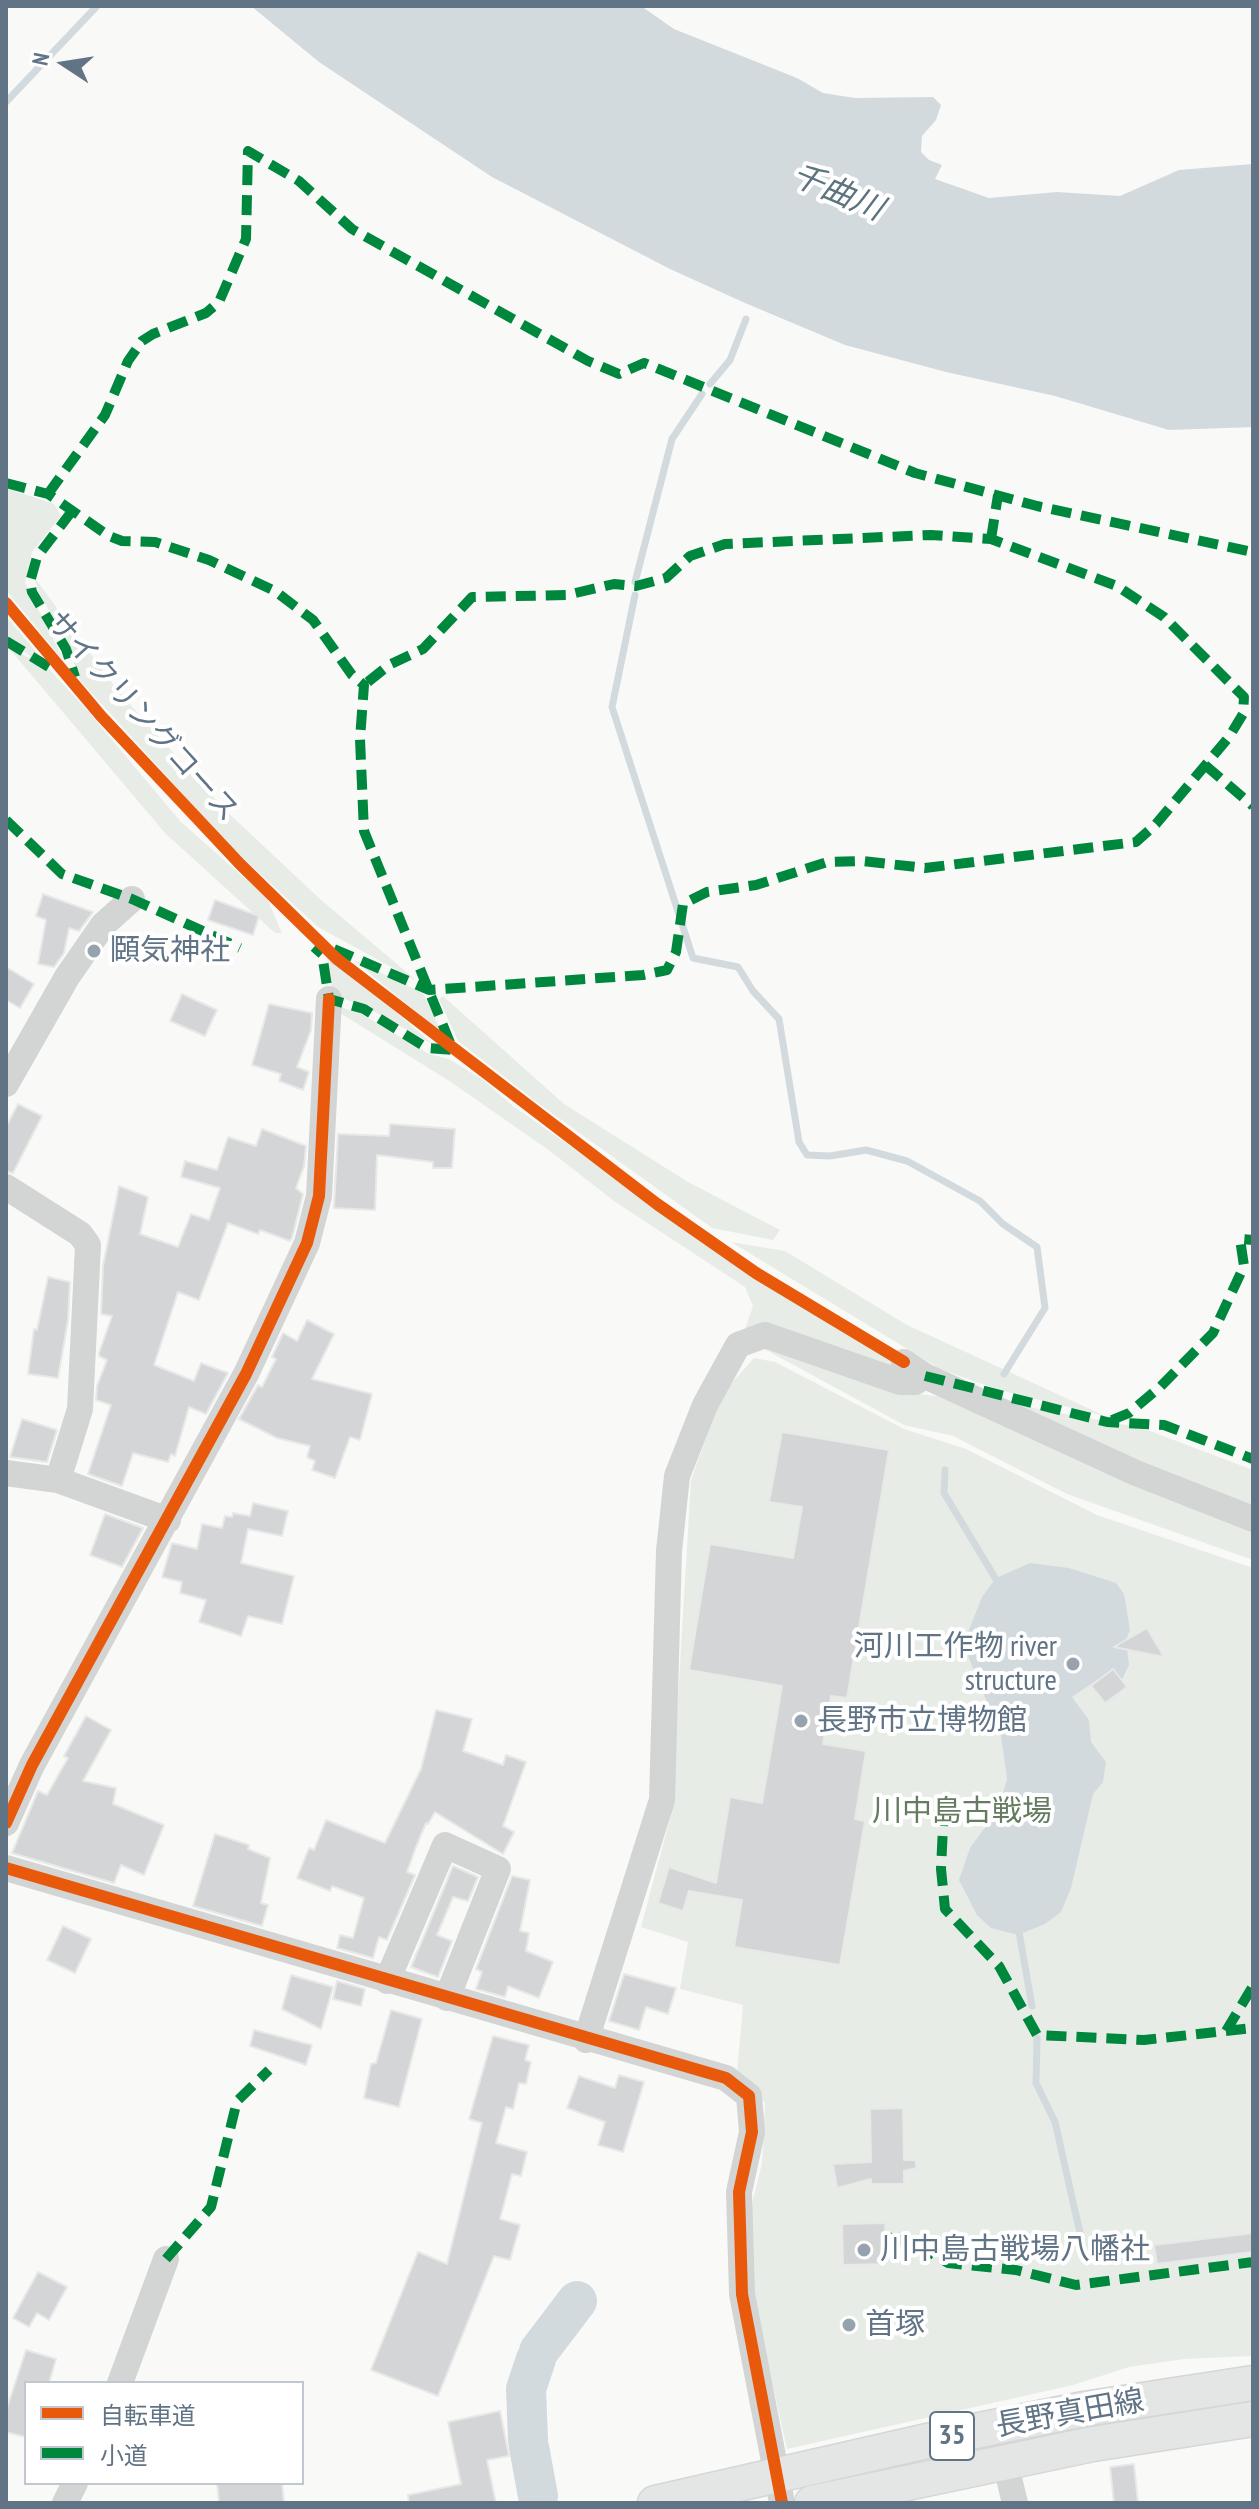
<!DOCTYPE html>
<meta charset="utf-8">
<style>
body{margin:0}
#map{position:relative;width:1259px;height:2509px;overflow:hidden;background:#f9f9f8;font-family:"PT Sans Narrow","Noto Sans JP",sans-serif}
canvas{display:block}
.frame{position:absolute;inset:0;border:8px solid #617486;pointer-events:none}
.legend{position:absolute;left:24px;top:2381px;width:280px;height:104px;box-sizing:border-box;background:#fff;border:2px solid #c0c7cf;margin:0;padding:10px 14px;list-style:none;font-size:24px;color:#617486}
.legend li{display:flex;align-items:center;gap:16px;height:40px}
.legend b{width:40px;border:2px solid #c0c7cf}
.north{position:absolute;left:24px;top:24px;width:80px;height:80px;-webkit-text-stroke:6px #fff;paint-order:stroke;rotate:282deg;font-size:22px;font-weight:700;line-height:32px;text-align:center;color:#617486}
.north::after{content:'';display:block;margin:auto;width:28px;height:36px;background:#617486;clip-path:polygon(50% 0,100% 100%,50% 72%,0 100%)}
</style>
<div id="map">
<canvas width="1259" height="2509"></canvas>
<div class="frame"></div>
<ul class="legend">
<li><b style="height:10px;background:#e8590c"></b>自転車道</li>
<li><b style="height:10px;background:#00873e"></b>小道</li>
</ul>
<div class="north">N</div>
</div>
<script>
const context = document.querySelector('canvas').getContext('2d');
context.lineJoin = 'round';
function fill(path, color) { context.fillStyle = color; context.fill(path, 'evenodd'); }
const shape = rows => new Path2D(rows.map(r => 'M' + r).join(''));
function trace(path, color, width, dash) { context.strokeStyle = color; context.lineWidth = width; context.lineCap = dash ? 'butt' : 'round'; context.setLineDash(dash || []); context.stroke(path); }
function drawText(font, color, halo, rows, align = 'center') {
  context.font = font + ' "PT Sans Narrow","Noto Sans JP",sans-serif'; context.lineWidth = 8; context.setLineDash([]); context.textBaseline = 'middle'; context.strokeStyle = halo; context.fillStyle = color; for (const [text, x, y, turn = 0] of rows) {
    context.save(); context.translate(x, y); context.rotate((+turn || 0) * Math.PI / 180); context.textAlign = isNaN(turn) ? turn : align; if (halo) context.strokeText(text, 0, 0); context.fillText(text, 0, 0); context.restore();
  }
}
fill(shape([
 [6,488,54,504,61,516,32,552,25,583,65,663,6,590],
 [34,577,118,691,223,808,320,899,417,981,318,927,228,844,80,680,65,638,40,595],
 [6,616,43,660,33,658,6,639],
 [7,646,48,668,87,710,181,822,267,898,282,933,275,933,165,833],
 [327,958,380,999,434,1045,364,1006,333,995],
 [352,959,423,993,442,1033],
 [443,996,564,1104,688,1182,780,1230,773,1240,712,1228,542,1106,458,1041,439,999],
 [341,1007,363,1015,429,1054,449,1059,483,1080,513,1106,742,1266,890,1358,893,1362,891,1371,744,1332,753,1306,745,1287,614,1201,550,1151,451,1082,340,1013],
 [731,1242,785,1251,907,1325,1105,1416,1003,1391,942,1370],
 [755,1344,912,1393,952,1398,1253,1528,1253,1560,1067,1494,953,1436,904,1425],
 [754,1358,775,1362,904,1429,966,1449,1097,1515,1253,1568,1253,2356,1184,2359,1129,2367,1073,2385,787,2449,749,2277,749,2216,762,2163,765,2103,737,2072,743,2005,680,1989,688,1942,641,1927,671,1815,691,1480,722,1394],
 [1012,1404,1142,1428,1253,1470,1253,1508,1116,1456]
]), '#e8ece6');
fill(shape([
 [251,6,641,6,674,29,797,78,823,93,855,98,933,97,941,105,936,120,922,136,921,152,929,160,942,165,935,179,989,198,1057,192,1120,196,1179,170,1253,164,1253,427,1169,430,1055,396,946,372,845,345,745,303,670,269,492,177,319,62],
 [1030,1563,1069,1568,1116,1583,1124,1594,1130,1630,1126,1640,1129,1665,1118,1688,1106,1674,1072,1697,1089,1720,1091,1742,1106,1762,1103,1782,1093,1794,1071,1888,1061,1912,1045,1924,1018,1935,991,1928,977,1915,959,1880,970,1848,998,1810,1007,1779,1001,1736,968,1656,967,1635,982,1597,996,1578]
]), '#d3dade');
trace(shape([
 [6,102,97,6],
 [710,384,730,360,746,319],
 [635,582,672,439,702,394],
 [635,595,612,707,693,958,738,967,753,991,779,1019,799,1142,807,1155,830,1156,866,1150,907,1161,980,1201,1003,1224,1037,1247,1045,1308,1004,1374],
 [945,1470,944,1493,1000,1586],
 [1018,1926,1032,2006],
 [1037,2038,1036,2083,1055,2122,1083,2246]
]), '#d3dade', 7);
trace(shape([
 [539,2351,577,2301],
 [528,2440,526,2389,536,2359],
 [529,2447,538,2496]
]), '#d3dade', 40);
const building = shape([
 [43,894,93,912,79,931,69,928,64,953,54,967,38,964,46,920,36,916,43,894],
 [215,900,259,916,253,935,208,920,215,900],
 [6,967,34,984,20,1008,6,1000,6,967],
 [182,994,217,1010,205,1036,170,1021,182,994],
 [269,1004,312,1013,311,1030,297,1067,309,1072,303,1090,279,1081,281,1074,252,1065,269,1004],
 [18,1104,42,1116,13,1173,6,1171,6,1127,18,1104],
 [390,1124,455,1129,452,1168,433,1168,433,1162,377,1155,375,1210,334,1208,338,1134,389,1136,390,1124],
 [262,1129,306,1146,304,1166,296,1188,303,1194,292,1238,290,1241,260,1230,258,1234,228,1223,199,1300,178,1292,154,1365,194,1381,201,1363,228,1373,206,1414,189,1407,175,1456,171,1454,168,1462,133,1453,122,1486,88,1474,111,1405,96,1400,97,1386,107,1360,99,1356,99,1353,112,1316,101,1314,103,1266,119,1186,148,1197,140,1234,178,1247,191,1214,209,1220,220,1188,181,1177,185,1161,217,1170,228,1137,256,1146,262,1129],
 [48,1277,70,1282,68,1320,58,1378,28,1374,34,1329,37,1330,48,1277],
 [307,1320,334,1334,312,1379,372,1394,360,1440,350,1437,335,1478,312,1470,315,1461,307,1457,310,1446,277,1438,239,1419,258,1385,262,1387,276,1359,272,1357,283,1333,297,1341,307,1320],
 [22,1419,57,1430,47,1462,10,1457,22,1419],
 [782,1432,889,1450,847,1698,831,1696,823,1744,866,1751,855,1819,865,1821,840,1965,734,1947,742,1900,689,1891,683,1911,658,1903,669,1867,716,1883,730,1797,762,1803,782,1686,689,1670,710,1544,793,1558,802,1507,769,1502,782,1432],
 [253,1503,288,1511,282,1536,248,1529,241,1563,294,1576,282,1624,248,1616,241,1636,199,1622,206,1600,180,1593,182,1582,162,1577,172,1543,197,1549,202,1524,222,1528,225,1516,232,1517,233,1513,250,1516,253,1503],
 [105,1514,143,1528,122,1567,90,1555,105,1514],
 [1147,1628,1164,1657,1114,1647,1147,1628],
 [1113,1669,1127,1687,1105,1703,1091,1686,1113,1669],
 [436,1710,472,1719,463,1751,503,1765,506,1755,526,1762,503,1826,514,1832,503,1854,435,1812,428,1824,426,1823,416,1847,407,1872,415,1875,387,1940,379,1937,373,1958,337,1948,340,1935,353,1938,364,1898,332,1886,330,1891,297,1878,309,1848,314,1850,326,1820,385,1843,421,1769,436,1710],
 [86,1716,111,1730,83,1781,116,1788,113,1804,164,1825,144,1875,121,1865,114,1883,12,1853,38,1791,47,1795,68,1758,64,1756,86,1716],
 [215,1834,249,1845,248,1849,270,1858,261,1903,268,1905,262,1926,193,1906,215,1834],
 [453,1866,478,1877,468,1901,453,1897,437,1935,452,1941,438,1977,411,1967,453,1866],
 [512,1876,530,1880,520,1931,529,1933,526,1951,553,1962,539,1998,508,1986,505,1997,476,1989,482,1972,476,1969,512,1876],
 [63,1926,91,1939,75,1973,47,1960,63,1926],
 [624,1974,676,1988,668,2014,646,2007,639,2030,609,2021,624,1974],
 [291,1975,333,1987,321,2029,282,2009,291,1975],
 [337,1981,365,1989,361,2006,333,1999,337,1981],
 [391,2010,422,2019,399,2107,364,2098,371,2064,376,2063,391,2010],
 [254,2030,312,2045,306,2065,250,2046,254,2030],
 [493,2036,529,2045,525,2060,531,2062,526,2084,519,2083,513,2109,506,2107,496,2143,527,2152,521,2176,512,2174,500,2219,520,2225,510,2260,494,2256,438,2396,371,2370,418,2252,447,2264,482,2123,469,2119,493,2036],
 [619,2075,644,2082,623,2152,598,2145,605,2122,567,2108,579,2076,615,2088,619,2075],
 [903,2108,904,2160,915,2160,917,2168,904,2171,904,2184,871,2184,871,2179,837,2188,833,2164,871,2162,870,2109,903,2108],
 [885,2223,886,2264,843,2265,842,2224,885,2223],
 [1253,2233,1253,2252,1157,2264,1154,2245,1253,2233],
 [38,2272,67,2287,49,2320,37,2313,29,2327,13,2318,38,2272],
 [26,2350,56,2359,49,2383,26,2383,26,2437,6,2432,6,2411,26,2350],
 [500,2411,509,2456,487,2460,496,2503,409,2503,408,2495,461,2484,448,2422,500,2411],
 [1134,2464,1138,2503,1114,2503,1110,2467,1134,2464],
 [217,2483,282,2483,284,2503,219,2503,217,2483]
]);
fill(building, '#d3d5d6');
trace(building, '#e8e8e8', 2);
const major = shape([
 [655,2503,940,2438,1084,2409,1253,2383],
 [812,2503,1093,2444,1253,2419]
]);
trace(major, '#d5d7d7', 37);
trace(shape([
 [6,1084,67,977,103,925,132,899],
 [6,1187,80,1234,88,1245,80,1409,58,1480],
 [904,1362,925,1376,1136,1473,1253,1519],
 [6,1473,58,1480,168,1520],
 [6,1823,32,1765,246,1374,307,1243,319,1196,329,999],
 [6,1868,726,2078,749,2096,752,2132,739,2192,742,2294,782,2503],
 [387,1981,445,1845,498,1869,447,1998],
 [586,2040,662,1800,669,1551,677,1476,705,1405,738,1345,765,1335,900,1382,915,1382,925,1376],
 [120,2383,166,2259],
 [1005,2462,1015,2503],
 [65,2503,75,2483]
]), '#d3d4d4', 26);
trace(major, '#e4e5e5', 34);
trace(shape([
 [6,483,48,494,109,536,122,541,155,542,209,560,275,591,313,620,352,675,364,685,360,739,364,831,453,1050,427,1048,364,1009,329,999,322,954,314,947],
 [48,494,105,415,128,361,142,341,153,334,206,313,219,302,246,239,248,151,299,181,352,229,588,361,619,374,644,363,915,473,1037,506,1253,552],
 [72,511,37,557,30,582,32,592,66,649,75,677],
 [991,539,998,495],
 [6,641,57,672],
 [1205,765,1253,806],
 [6,820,62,874,132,899,240,948],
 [334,949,429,990,643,975,667,970,676,952,683,904,707,892,756,885,827,862,862,861,925,868,1136,842,1156,824,1229,737,1243,714,1244,697,1164,617,1117,586,991,539,931,535,725,544,690,556,666,578,636,586,614,584,567,595,472,597,423,649,389,665,364,685],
 [925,1376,1107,1422,1164,1425,1253,1459],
 [1112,1420,1129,1413,1160,1387,1213,1333,1244,1266,1240,1239,1253,1240],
 [944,1806,941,1869,945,1909,999,1966,1037,2035,1144,2040,1253,2028],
 [1226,2031,1253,1986],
 [888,2237,917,2245,948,2263,1016,2270,1076,2285,1253,2262],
 [166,2259,211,2207,237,2101,269,2070]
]), '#00873e', 10, [20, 10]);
trace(shape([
 [6,603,101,716,240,864,337,959,657,1204,756,1273,904,1362],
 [6,1823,32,1765,246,1374,307,1243,319,1196,329,999],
 [6,1868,726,2078,749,2096,752,2132,739,2192,742,2294,782,2503]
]), '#e8590c', 12);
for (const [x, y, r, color] of [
 [94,951,8,"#96a3ae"],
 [1073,1664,8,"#96a3ae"],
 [801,1721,8,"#96a3ae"],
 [864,2250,8,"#96a3ae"],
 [849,2325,8,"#96a3ae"]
]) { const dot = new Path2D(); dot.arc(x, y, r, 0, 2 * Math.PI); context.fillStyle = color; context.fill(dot); trace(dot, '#fff', 3); }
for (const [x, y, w] of [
 [952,2436,44]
]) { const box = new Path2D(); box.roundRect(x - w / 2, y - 24, w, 48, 6); context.fillStyle = '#fff'; context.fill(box); trace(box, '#617486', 2); }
drawText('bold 28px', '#617486', null, [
 ["35",952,2436]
]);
drawText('30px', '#617486', '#fff', [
 ["サイクリングコース",142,717,48],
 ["長野真田線",1070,2414,-10]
]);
drawText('30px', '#617486', '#fff', [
 ["頥気神社",110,951],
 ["河川工作物 river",1057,1647,"right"],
 ["structure",1057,1681,"right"],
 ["長野市立博物館",817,1721],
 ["川中島古戦場八幡社",880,2250],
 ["首塚",865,2325]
], 'left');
drawText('30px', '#657c61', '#fff', [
 ["川中島古戦場",962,1812]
]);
drawText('italic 32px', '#5d747e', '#fff', [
 ["千曲川",837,193,23]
]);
</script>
